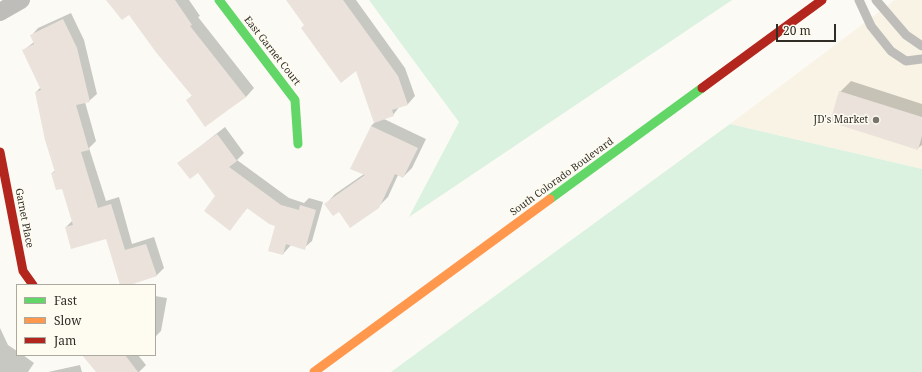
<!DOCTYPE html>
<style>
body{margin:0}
#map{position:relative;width:922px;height:372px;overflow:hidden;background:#fbfaf4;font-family:"Noto Serif",serif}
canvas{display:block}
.legend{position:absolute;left:16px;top:284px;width:140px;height:72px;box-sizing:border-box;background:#fefbf1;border:1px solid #aba9a0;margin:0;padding:5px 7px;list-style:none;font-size:12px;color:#2f2d26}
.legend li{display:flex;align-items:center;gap:8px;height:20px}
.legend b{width:20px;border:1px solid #aba9a0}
.scale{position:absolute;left:776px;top:24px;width:60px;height:18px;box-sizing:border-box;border:2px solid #2f2d26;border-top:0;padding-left:5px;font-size:12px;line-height:14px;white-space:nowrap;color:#2f2d26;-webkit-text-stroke:3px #fefbf1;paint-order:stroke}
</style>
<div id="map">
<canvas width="922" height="372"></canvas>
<ul class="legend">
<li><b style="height:5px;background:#63d668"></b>Fast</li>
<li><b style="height:5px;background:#ff974d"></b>Slow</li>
<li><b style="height:5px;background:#b3261e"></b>Jam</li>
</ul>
<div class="scale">20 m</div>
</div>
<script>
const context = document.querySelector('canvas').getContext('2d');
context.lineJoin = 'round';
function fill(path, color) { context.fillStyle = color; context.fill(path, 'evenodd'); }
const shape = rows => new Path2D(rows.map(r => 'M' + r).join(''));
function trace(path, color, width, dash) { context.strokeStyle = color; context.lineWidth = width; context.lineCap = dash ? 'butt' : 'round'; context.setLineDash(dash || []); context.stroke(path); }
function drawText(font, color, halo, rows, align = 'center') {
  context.font = font + ' "Noto Serif",serif'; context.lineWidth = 3; context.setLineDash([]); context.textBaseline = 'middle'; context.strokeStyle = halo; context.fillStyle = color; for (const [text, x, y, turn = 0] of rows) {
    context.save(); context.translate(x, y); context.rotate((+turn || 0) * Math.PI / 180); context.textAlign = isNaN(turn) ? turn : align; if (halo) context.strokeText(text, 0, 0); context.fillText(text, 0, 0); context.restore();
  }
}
fill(shape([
 [895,0,922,0,922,169,730,124]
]), '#f8f3e4');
fill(shape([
 [369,0,732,0,409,217,459,122],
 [730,124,922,169,922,372,391,372]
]), '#daf2df');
fill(shape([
 [108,0,189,0,200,16,198,17,254,88,246,97,205,125,187,100,193,95,129,13],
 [287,0,356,0,405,68,415,96,408,104,400,106,393,115,384,119,426,139,412,168,403,177,398,175,388,197,378,207,339,211,326,204,335,194,364,174,371,126,375,122,357,70,305,25],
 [71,13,84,40,97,94,89,101,85,102,96,141,89,148,106,201,119,197,132,244,154,237,164,268,156,276,126,285,121,285,107,238,66,227,73,220,63,188,52,173,56,170,36,92,41,87,24,50,34,42,31,36,38,28],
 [851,81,922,104,922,145,917,149,840,92],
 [225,127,244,153,237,160,289,198,304,203,309,198,323,202,312,241,304,248,291,245,283,254,276,225,248,207,230,229,216,196,198,172,179,163],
 [155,296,167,298,161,331,155,337],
 [0,328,8,345,17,351,17,355,23,355,34,363,28,372,0,372],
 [84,355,138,355,146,365,139,372,97,372],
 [80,365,82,372,48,372]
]), '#0003');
fill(shape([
 [106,0,175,0,192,25,190,26,246,97,205,127,186,100,192,96,155,51,129,15,122,20],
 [286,0,343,0,398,76,408,105,392,110,394,116,374,123,356,71,341,83,301,28,304,25],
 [63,19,77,48,90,102,76,105,89,150,81,152,98,208,111,204,125,250,146,244,157,276,130,285,120,285,106,239,71,249,65,227,73,225,62,189,56,190,51,173,55,172,45,140,35,92,41,90,22,50,34,44,30,35],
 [839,91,922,117,922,136,918,150,830,122],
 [371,126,418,148,403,178,395,174,379,208,350,228,339,212,333,216,324,204,365,175,350,169],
 [217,134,237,161,229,167,281,205,299,210,300,205,316,210,305,250,286,244,283,255,268,251,275,226,269,224,247,208,230,231,204,211,215,196,198,173,190,179,177,163],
 [82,355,125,355,138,372,96,372]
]), '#ebe2dc');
trace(shape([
 [859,0,871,26,891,51,906,61,922,59],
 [876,0,906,35,922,46]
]), '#bebdba', 9);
trace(shape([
 [0,12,21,0]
]), '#bebdba', 18);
trace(shape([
 [219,0,295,100,298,144],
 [550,199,702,88]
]), '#63d668', 9);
trace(shape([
 [314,372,550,199]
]), '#ff974d', 9);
trace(shape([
 [702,88,822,0],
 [0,152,23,271,33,285]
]), '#b3261e', 9);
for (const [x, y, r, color] of [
 [876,120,4,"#76756e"]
]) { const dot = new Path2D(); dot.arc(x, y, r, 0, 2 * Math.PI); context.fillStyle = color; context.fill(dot); trace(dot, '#fefbf1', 1.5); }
drawText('10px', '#2f2d26', '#fefbf1', [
 ["East Garnet Court",272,51,52],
 ["South Colorado Boulevard",562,177,-36],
 ["Garnet Place",24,218,79]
]);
drawText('10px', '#2f2d26', '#fefbf1', [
 ["JD's Market",868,120]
], 'right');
</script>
